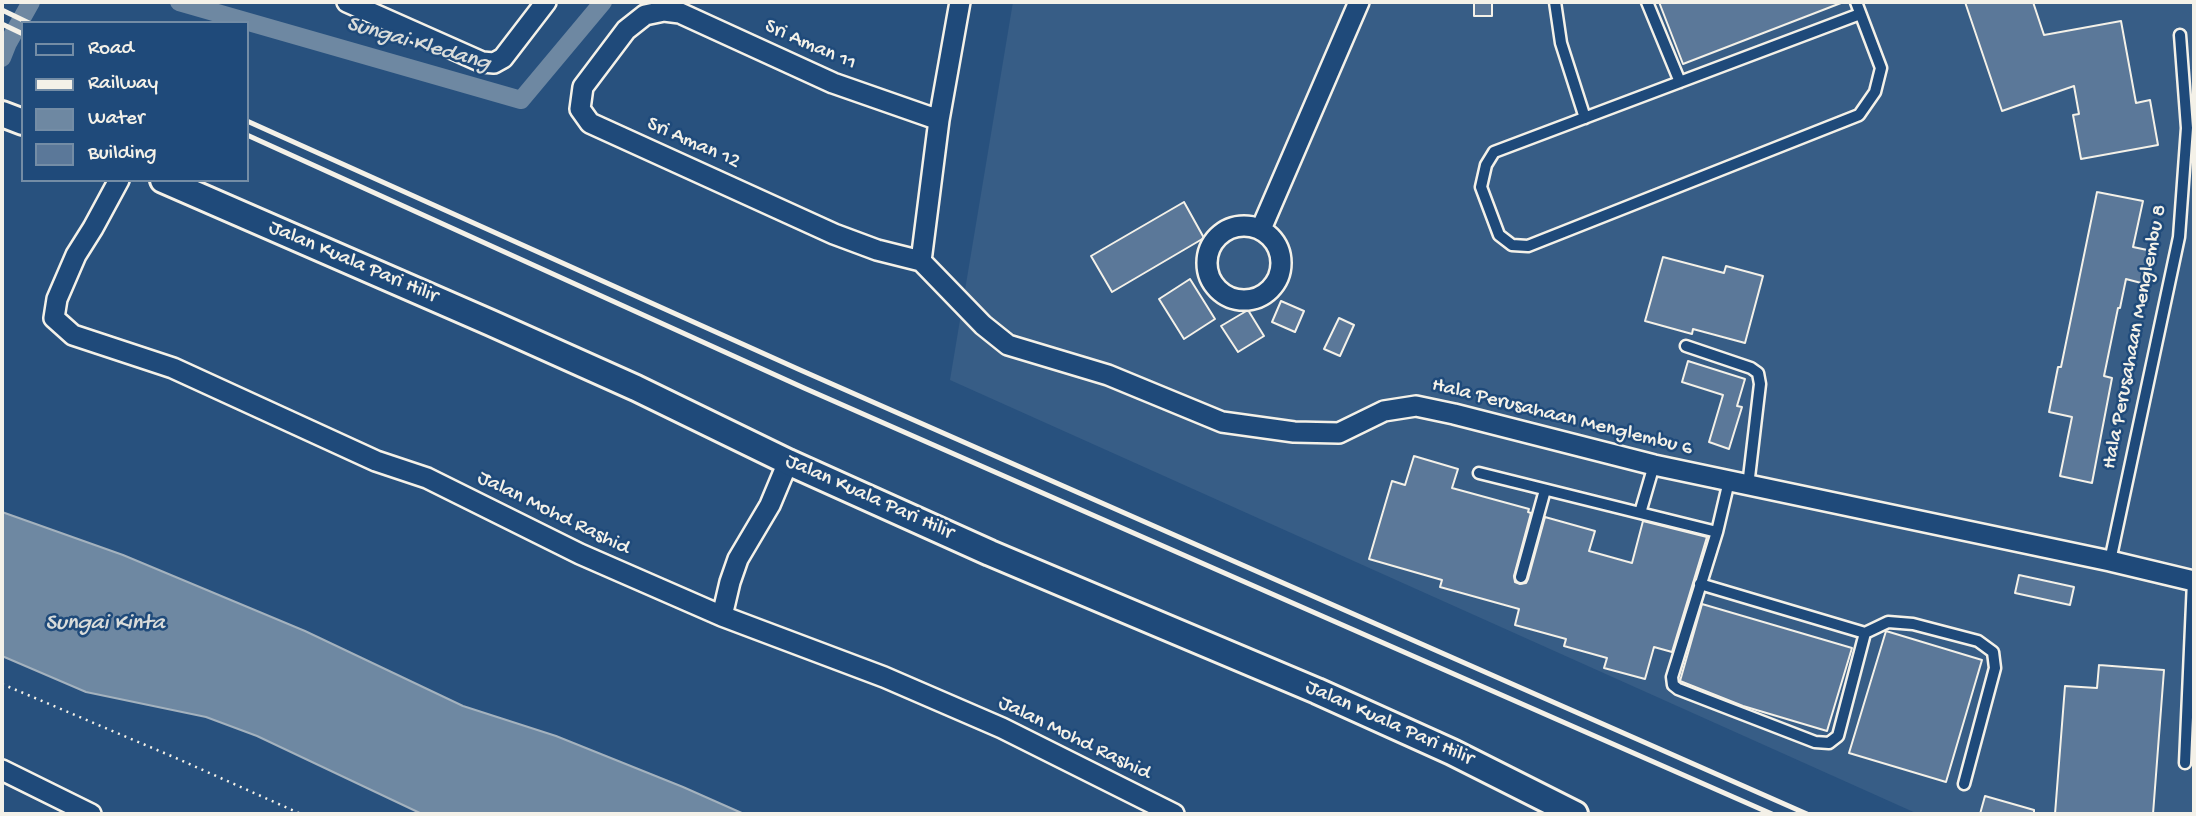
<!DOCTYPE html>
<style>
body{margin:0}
#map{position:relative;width:2196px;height:816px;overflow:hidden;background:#28517e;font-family:"Gochi Hand",sans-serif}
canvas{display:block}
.frame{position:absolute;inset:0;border:4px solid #f4f1e8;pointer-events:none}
.legend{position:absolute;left:21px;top:21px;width:228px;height:161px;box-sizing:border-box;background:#1f4a7a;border:2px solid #748da6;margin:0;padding:9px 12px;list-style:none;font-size:21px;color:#f4f1e8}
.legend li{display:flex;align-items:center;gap:14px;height:35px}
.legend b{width:35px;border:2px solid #748da6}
</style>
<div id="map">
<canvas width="2196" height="816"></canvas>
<div class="frame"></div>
<ul class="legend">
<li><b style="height:9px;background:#1f4a7a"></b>Road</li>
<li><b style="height:9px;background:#f4f1e8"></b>Railway</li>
<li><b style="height:19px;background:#6e88a2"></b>Water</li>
<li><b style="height:19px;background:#5b7899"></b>Building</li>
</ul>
</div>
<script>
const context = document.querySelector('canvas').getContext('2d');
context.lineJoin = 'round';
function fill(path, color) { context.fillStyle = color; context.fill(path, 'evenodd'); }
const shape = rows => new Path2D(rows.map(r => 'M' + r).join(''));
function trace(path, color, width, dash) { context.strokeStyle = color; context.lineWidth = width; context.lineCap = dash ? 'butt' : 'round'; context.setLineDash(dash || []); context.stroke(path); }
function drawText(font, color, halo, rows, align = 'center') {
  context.font = font + ' "Gochi Hand",sans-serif'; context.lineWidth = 5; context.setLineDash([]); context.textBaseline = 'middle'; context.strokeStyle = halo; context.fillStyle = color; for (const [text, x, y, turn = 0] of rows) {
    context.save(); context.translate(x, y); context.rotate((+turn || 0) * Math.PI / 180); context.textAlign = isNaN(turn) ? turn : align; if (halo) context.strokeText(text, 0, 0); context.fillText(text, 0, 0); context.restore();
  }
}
fill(shape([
 [1013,2,2194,2,2194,814,1918,814,950,380]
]), '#375d86');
const water = shape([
 [2,512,123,555,305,631,463,706,556,736,683,787,744,814,422,814,257,736,206,717,86,692,2,656,2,512]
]);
fill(water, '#6e88a2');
trace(water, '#a4b2be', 2);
trace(shape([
 [179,2,521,100,603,2],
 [2,58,8,43,31,2]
]), '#6e88a2', 18);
const building = shape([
 [1474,2,1492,2,1492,16,1474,16,1474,2],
 [1659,2,1840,2,1841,3,1683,64,1659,2],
 [1965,2,2033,2,2044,35,2121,21,2136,103,2150,100,2158,145,2081,159,2073,115,2079,114,2074,86,2002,111,1965,2],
 [2097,192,2143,201,2133,247,2152,251,2145,284,2126,279,2120,308,2118,308,2104,376,2112,378,2092,483,2060,476,2072,417,2049,412,2058,367,2061,367,2097,192],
 [1184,202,1204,238,1112,292,1091,256,1184,202],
 [1663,257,1724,273,1726,266,1763,276,1745,343,1693,329,1692,334,1645,321,1663,257],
 [1190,279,1215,319,1184,339,1159,299,1190,279],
 [1281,301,1304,311,1295,332,1272,322,1281,301],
 [1248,310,1264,336,1238,352,1221,326,1248,310],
 [1339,318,1354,325,1340,356,1324,349,1339,318],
 [1688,361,1745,379,1737,406,1742,407,1729,449,1709,442,1723,395,1682,382,1688,361],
 [1414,456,1458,469,1452,488,1529,509,1528,512,1531,513,1514,576,1515,582,1520,584,1526,583,1528,579,1545,517,1595,531,1589,551,1632,563,1643,521,1707,537,1672,652,1654,647,1645,679,1604,668,1607,658,1564,646,1566,639,1515,625,1519,609,1440,587,1442,580,1369,559,1392,481,1405,485,1414,456],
 [2019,575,2074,587,2070,605,2015,593,2019,575],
 [1702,604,1852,648,1827,731,1743,706,1680,681,1702,604],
 [1886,631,1982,660,1946,782,1849,753,1886,631],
 [2099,665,2164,670,2153,814,2055,814,2065,686,2097,688,2099,665],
 [1985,796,2034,810,2034,814,1980,814,1985,796]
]);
fill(building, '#5b7899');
trace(building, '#f4f1e8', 2);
const service = shape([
 [1555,2,1561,43,1585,118],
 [1647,2,1680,82],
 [1856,2,1881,68,1875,92,1859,115,1528,246,1512,245,1499,235,1481,187,1486,165,1494,152,1860,14],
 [1686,346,1751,368,1758,373,1760,384,1748,486],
 [1479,473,1640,513,1654,465],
 [1729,481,1717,532,1672,677,1673,685,1678,689,1815,742,1829,743,1838,736,1865,633],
 [1640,513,1717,532],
 [2110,561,2179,237,2187,128,2180,35],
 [1521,577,1545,490],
 [1700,584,1865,633,1888,622,1913,624,1978,641,1993,652,1995,668,1964,784],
 [2185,763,2193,581]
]);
const minor = shape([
 [347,2,482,62,494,63,503,58,546,2],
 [119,180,93,228,76,255,57,299,54,318,73,335,173,368,376,461,427,478,580,554,722,616,884,677,1002,728,1174,814],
 '1207 263a37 37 0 1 1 74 0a37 37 0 1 1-74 0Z',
 [1261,229,1359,2],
 [921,261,983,325,1008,345,1108,375,1222,422,1294,432,1339,433,1384,411,1416,406,1454,414,1654,465,2110,561,2194,581],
 [921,261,877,250,834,234,590,123,580,109,583,87,626,30,645,15,664,11,680,13,833,83,939,120],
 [921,261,939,120,960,2],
 [722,616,730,582,738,559,770,505,788,462],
 [2,770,91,814]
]);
const tertiary = shape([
 [2,114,23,122],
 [163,180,491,323,636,388,788,462,990,553,1317,691,1452,752,1575,814]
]);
trace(service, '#f4f1e8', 15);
trace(minor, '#f4f1e8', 24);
trace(tertiary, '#f4f1e8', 30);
trace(shape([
 [2,684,176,758,301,814]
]), '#f4f1e8', 2.5, [2, 5]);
trace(service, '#1f4a7a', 10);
trace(minor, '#1f4a7a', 19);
trace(tertiary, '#1f4a7a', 24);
trace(shape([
 [2,10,29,23],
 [2,24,23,34],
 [247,121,798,369,1807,814],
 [247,135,804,388,1772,814]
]), '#f4f1e8', 5);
drawText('21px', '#f4f1e8', '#1f4a7a', [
 ["Sri Aman 11",810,46,24],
 ["Sri Aman 12",693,144,24],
 ["Jalan Kuala Pari Hilir",353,263,23],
 ["Hala Perusahaan Menglembu 8",2136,337,-79],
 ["Hala Perusahaan Menglembu 6",1562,418,14],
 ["Jalan Kuala Pari Hilir",869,498,24],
 ["Jalan Mohd Rashid",553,514,26],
 ["Jalan Kuala Pari Hilir",1389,724,24],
 ["Jalan Mohd Rashid",1074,739,26]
]);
drawText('italic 23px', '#d9dcda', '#1f4a7a', [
 ["Sungai Kledang",418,45,16],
 ["Sungai Kinta",105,624]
]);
</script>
